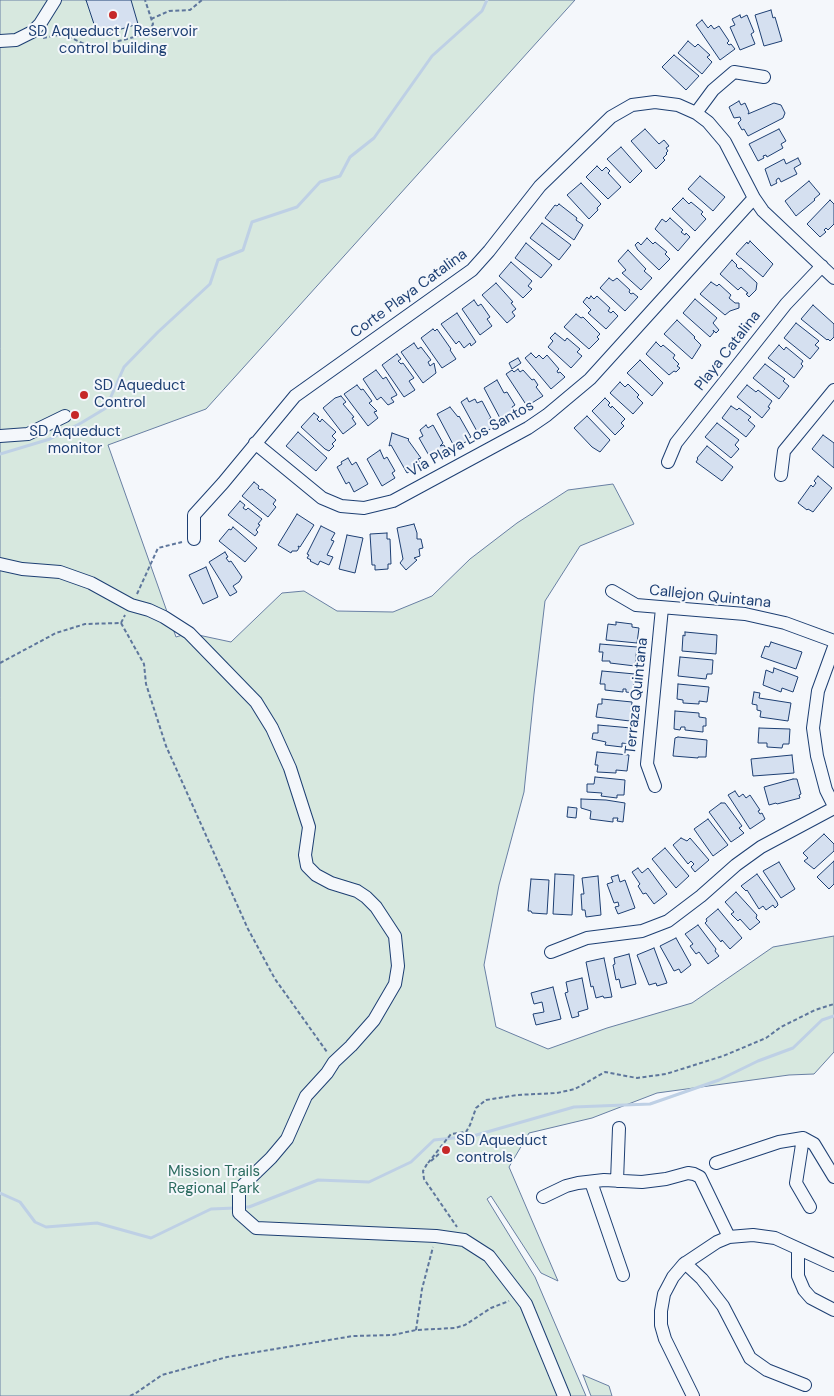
<!DOCTYPE html>
<style>
body{margin:0}
canvas{display:block;background:#f4f7fb}
</style>
<canvas width="834" height="1396"></canvas>
<script>
const context = document.querySelector('canvas').getContext('2d');
context.lineJoin = 'round';
function fill(path, color) { context.fillStyle = color; context.fill(path, 'evenodd'); }
const shape = rows => new Path2D(rows.map(r => 'M' + r).join(''));
function trace(path, color, width, dash) { context.strokeStyle = color; context.lineWidth = width; context.lineCap = dash ? 'butt' : 'round'; context.setLineDash(dash || []); context.stroke(path); }
function drawText(font, color, halo, rows, align = 'center') {
  context.font = font + ' "DM Sans",sans-serif'; context.lineWidth = 4; context.setLineDash([]); context.textBaseline = 'middle'; context.strokeStyle = halo; context.fillStyle = color; for (const [text, x, y, turn = 0] of rows) {
    context.save(); context.translate(x, y); context.rotate((+turn || 0) * Math.PI / 180); context.textAlign = isNaN(turn) ? turn : align; if (halo) context.strokeText(text, 0, 0); context.fillText(text, 0, 0); context.restore();
  }
}
const green = shape([
 [0,0,575,0,206,409,108,445,176,637,189,633,231,642,282,593,304,591,337,611,393,612,432,596,470,559,517,523,568,490,613,484,634,524,580,546,545,601,534,694,524,792,499,885,484,965,496,1027,548,1049,607,1028,692,1003,773,947,834,936,834,1052,814,1074,789,1075,657,1093,592,1118,529,1133,509,1167,558,1281,541,1273,491,1196,487,1199,535,1277,586,1396,0,1396,0,0],
 [583,1375,609,1386,612,1396,591,1396,583,1375]
]);
fill(green, '#d7e8df');
trace(green, '#687fa3', 1);
trace(shape([
 [0,454,50,439,81,423,106,408,124,367,158,332,210,284,218,260,243,250,252,222,297,207,320,182,340,176,350,157,374,138,432,56,482,11,487,0],
 [0,1193,20,1202,35,1222,46,1227,97,1223,151,1238,211,1209,235,1208],
 [242,1207,249,1207,318,1180,369,1182,411,1162,434,1140,473,1136,574,1107,650,1104,719,1080,758,1061,793,1048,822,1020,834,1016]
]), '#bed0e5', 3);
const building = shape([
 [86,0,131,0,138,24,98,36,86,0],
 [771,10,773,18,775,17,782,41,764,46,755,15,771,10],
 [740,15,741,18,747,15,754,32,751,34,755,44,740,50,730,27,735,25,732,19,740,15],
 [702,20,708,28,711,25,714,29,719,26,729,41,727,43,729,45,731,44,735,49,720,60,696,25,702,20],
 [688,41,695,47,698,44,710,55,707,57,712,62,702,74,678,53,688,41],
 [674,55,699,76,686,90,662,67,674,55],
 [739,101,741,105,745,103,749,112,748,114,774,103,781,105,785,113,783,118,748,136,744,129,742,130,738,123,741,120,740,117,734,118,729,107,739,101],
 [645,129,659,144,664,140,669,146,666,148,668,151,666,153,667,154,663,158,665,160,656,169,631,141,645,129],
 [779,129,786,141,781,144,783,148,767,157,766,155,763,156,764,158,758,161,749,144,779,129],
 [621,147,642,171,630,183,607,159,621,147],
 [798,158,801,164,794,168,797,174,781,182,779,178,777,179,776,181,777,183,771,186,765,169,784,159,786,164,798,158],
 [597,166,602,171,606,167,610,171,608,173,621,187,608,199,586,177,597,166],
 [700,176,725,197,713,211,688,189,700,176],
 [809,181,820,194,814,199,815,200,796,216,785,201,809,181],
 [581,183,601,204,597,208,598,210,589,219,567,195,581,183],
 [683,198,689,204,691,202,703,212,701,214,706,219,695,231,672,209,683,198],
 [830,200,834,204,834,224,828,230,826,228,824,230,826,232,820,237,807,224,830,200],
 [559,204,577,218,576,220,583,225,574,240,545,218,555,205,557,206,559,204],
 [670,218,683,230,681,232,685,235,686,233,690,237,678,251,655,229,662,219,666,222,670,218],
 [542,223,571,245,559,260,530,238,542,223],
 [647,238,653,244,655,242,667,252,665,254,670,259,659,270,637,249,637,248,635,245,638,242,641,245,647,238],
 [750,241,773,264,763,277,736,254,747,242,748,244,750,241],
 [526,243,552,265,541,278,515,258,526,243],
 [628,250,646,269,644,271,652,278,641,290,622,273,626,270,618,261,628,250],
 [732,260,737,265,736,266,739,269,741,268,757,283,756,290,749,297,746,294,748,293,741,287,738,290,720,274,732,260],
 [511,262,532,281,528,286,532,289,523,298,499,276,511,262],
 [609,278,613,281,617,278,630,290,629,292,631,294,633,293,638,297,625,311,600,288,609,278],
 [711,282,717,286,719,284,731,295,729,298,735,303,739,303,739,308,730,311,725,315,700,294,711,282],
 [496,283,513,302,511,303,516,309,512,312,515,316,507,323,482,295,496,283],
 [591,296,594,299,597,296,610,308,608,311,611,313,613,311,618,316,606,329,588,313,591,310,583,302,587,297,589,299,591,296],
 [695,299,717,318,713,323,719,330,716,333,713,330,714,332,710,337,683,313,695,299],
 [474,300,478,306,481,304,490,317,487,319,492,326,480,335,462,309,474,300],
 [813,305,834,324,834,337,830,341,828,339,827,340,801,319,813,305],
 [457,313,476,342,471,346,470,343,464,348,459,341,456,344,441,324,457,313],
 [576,314,581,318,583,317,600,334,597,337,599,339,589,349,564,327,576,314],
 [677,320,695,337,694,338,701,345,692,359,664,334,677,320],
 [796,323,819,341,815,345,819,348,810,359,784,338,796,323],
 [433,329,435,331,437,329,451,349,450,350,456,359,442,368,421,338,433,329],
 [555,333,565,341,567,338,580,349,577,352,582,356,571,368,548,347,553,341,550,338,555,333],
 [656,342,661,347,663,345,675,355,673,358,679,364,677,366,680,368,676,372,674,371,669,375,646,354,656,342],
 [414,343,418,349,421,347,431,360,428,362,430,366,434,363,436,373,423,383,401,352,414,343],
 [779,345,784,350,786,347,803,361,801,364,803,366,794,378,768,358,779,345],
 [531,353,536,358,539,355,543,359,547,355,559,369,557,371,558,373,560,372,565,377,551,389,525,358,531,353],
 [397,354,401,359,398,361,401,364,403,363,414,378,409,381,415,390,404,397,382,365,397,354],
 [518,358,521,363,512,369,509,363,518,358],
 [640,360,663,383,652,396,627,373,640,360],
 [765,364,785,379,783,381,789,386,779,399,753,378,765,364],
 [518,369,520,372,523,370,532,380,534,379,538,385,536,387,543,396,527,406,506,374,512,370,514,372,518,369],
 [376,370,383,379,386,377,396,393,397,395,391,398,394,402,388,405,381,397,377,400,363,379,376,370],
 [497,380,504,393,507,392,515,405,512,407,515,413,501,420,484,388,497,380],
 [620,382,625,387,628,384,639,395,637,397,643,403,633,414,610,393,620,382],
 [357,385,361,390,363,389,372,401,369,403,377,411,374,412,378,418,368,426,344,394,357,385],
 [747,385,756,392,758,390,772,401,768,407,770,408,762,418,737,397,747,385],
 [341,396,346,402,343,404,354,417,352,418,356,424,343,434,323,408,335,398,341,396],
 [467,398,469,402,475,399,477,403,482,401,491,418,489,419,491,422,493,421,496,426,479,435,461,402,467,398],
 [605,398,610,403,608,405,611,408,612,406,625,419,621,423,624,426,615,435,592,411,605,398],
 [731,406,737,410,739,408,751,417,748,420,755,426,746,437,722,418,731,406],
 [450,407,458,417,459,416,471,437,468,438,469,440,455,448,437,414,450,407],
 [314,413,319,417,317,419,320,422,322,419,336,432,332,436,336,440,332,444,334,446,329,451,325,449,301,427,314,413],
 [587,416,610,440,600,452,592,447,574,428,587,416],
 [717,423,739,440,735,445,739,449,731,458,705,437,717,423],
 [426,425,428,428,433,425,443,443,440,446,444,445,447,451,431,459,419,438,423,436,420,430,426,425],
 [298,432,327,458,316,471,286,446,298,432],
 [392,433,409,439,408,440,421,458,418,459,421,465,407,473,391,445,389,446,392,433],
 [823,435,834,443,834,468,812,449,823,435],
 [707,446,733,467,722,481,696,462,698,459,697,458,707,446],
 [380,450,384,459,387,457,395,471,392,473,395,478,382,486,367,459,380,450],
 [348,458,352,465,356,462,368,484,354,492,349,482,346,484,337,467,342,464,341,462,348,458],
 [818,476,832,488,813,512,808,509,807,510,798,503,811,485,813,487,816,483,814,481,818,476],
 [254,482,259,486,258,488,260,490,262,489,276,500,273,504,276,507,268,517,242,496,254,482],
 [240,501,245,505,243,508,246,510,248,508,262,519,258,524,260,525,256,530,258,532,255,536,228,515,240,501],
 [297,514,314,525,300,547,298,546,299,548,297,551,292,551,291,553,278,545,297,514],
 [414,524,417,533,417,539,421,539,423,548,419,549,420,556,414,558,417,560,406,570,400,563,403,559,397,528,414,524],
 [321,526,335,533,331,540,334,541,327,555,333,557,329,565,320,561,318,565,310,561,311,560,307,558,309,555,307,554,321,526],
 [233,527,257,548,245,562,219,541,229,529,231,530,233,527],
 [387,533,387,539,390,539,391,564,388,564,388,569,375,570,375,565,372,565,370,534,387,533],
 [347,535,363,538,355,573,339,569,347,535],
 [225,552,228,557,226,558,229,562,231,561,242,577,239,582,233,586,237,592,230,596,209,562,225,552],
 [206,567,218,597,203,604,189,575,206,567],
 [616,622,632,624,632,627,639,628,637,643,606,640,608,624,616,625,616,622],
 [685,632,717,635,716,654,682,651,683,635,685,636,685,632],
 [771,642,802,652,796,669,761,657,765,646,769,647,771,642],
 [600,644,637,647,635,666,610,663,610,661,602,661,603,652,599,652,600,644],
 [680,657,713,660,712,674,707,674,706,679,678,676,680,657],
 [774,668,798,677,793,692,782,688,781,692,763,685,766,670,773,673,774,668],
 [602,671,635,674,633,693,626,692,626,689,623,689,623,692,605,690,605,684,600,684,602,671],
 [678,684,709,687,707,702,699,701,699,704,683,703,683,700,677,699,678,684],
 [754,692,760,693,759,698,791,703,788,721,760,717,761,711,757,710,757,705,752,704,754,692],
 [602,699,632,702,630,721,596,717,598,704,602,704,602,699],
 [675,711,699,713,699,717,706,718,706,726,703,726,703,732,685,730,685,727,681,727,680,730,674,729,675,711],
 [598,725,631,728,629,744,622,743,622,747,605,745,606,742,592,739,593,733,598,733,598,725],
 [759,728,790,729,789,744,783,744,782,748,767,747,767,743,758,743,759,728],
 [678,737,707,740,706,757,698,757,698,758,673,756,675,738,678,737],
 [597,752,629,755,627,771,616,770,616,773,597,772,598,765,595,765,597,752],
 [792,755,794,773,753,776,751,759,792,755],
 [595,777,625,780,624,795,617,795,617,798,601,796,602,793,587,792,587,784,594,784,595,777],
 [793,779,797,779,801,794,799,795,800,798,777,804,776,803,769,805,764,787,793,779],
 [735,791,739,797,743,794,746,798,750,795,760,810,758,811,760,814,762,813,765,819,750,829,728,795,735,791],
 [581,799,606,800,625,803,623,822,617,821,618,818,613,818,613,822,590,819,591,811,581,808,581,799],
 [721,803,725,803,742,826,739,828,744,833,731,842,709,812,721,803],
 [568,807,577,808,576,818,567,817,568,807],
 [708,819,728,845,713,856,694,829,708,819],
 [824,834,834,844,834,851,814,869,804,861,808,858,803,853,824,834],
 [681,838,687,841,690,838,709,860,695,872,691,867,694,864,691,861,688,864,673,845,681,838],
 [665,848,689,876,676,888,652,859,665,848],
 [834,861,834,884,829,889,817,877,834,861],
 [779,862,795,889,781,898,763,871,779,862],
 [638,868,642,873,648,868,667,894,654,904,646,893,643,894,638,886,640,884,632,872,638,868],
 [555,874,574,875,572,915,553,914,555,874],
 [757,874,777,902,778,905,775,908,773,905,766,910,763,906,759,909,747,890,746,891,741,886,757,874],
 [618,875,620,882,625,880,635,908,618,914,615,907,619,906,618,902,614,903,607,884,613,882,611,877,618,875],
 [598,876,601,915,586,917,585,910,582,910,581,894,584,894,582,878,598,876],
 [531,879,549,880,547,914,532,913,531,911,528,911,531,879],
 [736,892,757,915,756,918,760,922,750,930,740,919,738,921,731,914,734,912,725,902,736,892],
 [718,909,742,938,730,949,722,940,721,942,705,923,707,921,706,919,718,909],
 [698,925,716,949,715,951,719,956,708,964,699,952,696,954,690,946,693,944,685,934,698,925],
 [676,938,691,965,681,973,679,969,674,971,660,946,676,938],
 [654,948,667,983,657,986,656,983,649,985,637,955,654,948],
 [629,954,636,984,621,988,619,979,616,980,613,965,615,964,614,958,629,954],
 [604,958,612,997,604,998,603,996,596,998,593,986,591,987,586,962,604,958],
 [582,978,588,1009,578,1012,579,1016,572,1018,565,993,568,992,566,982,582,978],
 [553,987,561,1019,536,1025,533,1014,544,1012,542,1002,534,1004,531,993,553,987]
]);
fill(building, '#d5e0f0');
trace(building, '#1d3f73', 1);
const minor = shape([
 [0,41,16,40,32,32,40,24,55,0],
 [696,113,713,90,734,72,764,77],
 [0,436,28,434,65,416],
 [255,443,322,498,341,506,364,508,393,501,528,428,547,415,590,379,754,198],
 [668,462,676,443,786,304,822,266],
 [781,475,784,451,834,390],
 [194,539,194,515,223,483,295,396,472,270,489,251,540,186,611,117,632,105,655,102,678,105,696,113,708,122,725,142,754,198,763,211,834,278],
 [0,564,22,569,60,572,91,583,131,605,149,610,164,617,189,633,256,702,272,728,290,768,309,827,305,855,307,866,316,875,331,883,357,891,366,897,376,907,395,936,398,966,395,984,374,1020,351,1046,334,1062,327,1073,306,1096,287,1139,271,1158,239,1189,239,1213,256,1228,436,1236,464,1240,489,1256,526,1304,564,1396],
 [612,591,636,605,745,614,785,623,834,641],
 [834,647,818,691,813,728,817,756,826,790,834,806],
 [655,786,647,764,662,608],
 [551,952,587,938,642,931,668,921,701,896,736,865,761,847,834,808],
 [803,1138,796,1183,810,1207],
 [716,1163,779,1142,803,1138,814,1144,834,1177],
 [617,1181,619,1128],
 [591,1182,623,1275],
 [543,1197,566,1186,578,1183,604,1180,642,1182,666,1179,688,1173,694,1174,700,1177,729,1237],
 [798,1249,798,1276,804,1290,811,1298,834,1310],
 [685,1263,702,1279,723,1306,750,1358,767,1370,805,1385],
 [693,1396,665,1339,661,1325,661,1311,664,1294,673,1277,684,1264,717,1242,729,1237,753,1235,775,1238,834,1265]
]);
trace(minor, '#1d3f73', 14);
trace(shape([
 [151,19,169,11,190,10,202,0],
 [43,38,63,34,82,43,100,46,138,36,149,32,153,24,145,0],
 [137,594,158,548,182,542],
 [121,623,144,664,146,684,166,746,248,929,275,979,327,1052],
 [0,663,56,633,85,624,121,623,125,615],
 [431,1161,440,1153],
 [428,1163,451,1134,466,1132,470,1125,476,1108,486,1100,517,1095,557,1093,575,1089,605,1072,637,1078,666,1074,723,1056,766,1038,781,1027,815,1010,834,1004],
 [427,1164,423,1171,424,1179,457,1227],
 [416,1330,422,1289,433,1247],
 [130,1396,136,1393,162,1375,227,1357,353,1336,393,1335,416,1330,455,1328,465,1325,491,1308,509,1301]
]), '#5e769c', 2, [4, 2.5]);
trace(minor, '#f4f7fb', 12);
for (const [x, y, r, color] of [
 [113,15,5,"#c62828"],
 [84,395,5,"#c62828"],
 [75,415,5,"#c62828"],
 [446,1150,5,"#c62828"]
]) { const dot = new Path2D(); dot.arc(x, y, r, 0, 2 * Math.PI); context.fillStyle = color; context.fill(dot); trace(dot, '#f4f7fb', 2); }
drawText('15px', '#1d3f73', '#f4f7fb', [
 ["SD Aqueduct / Reservoir",113,32],
 ["control building",113,49],
 ["SD Aqueduct",94,386,"left"],
 ["Control",94,403,"left"],
 ["SD Aqueduct",75,432],
 ["monitor",75,449],
 ["SD Aqueduct",456,1141,"left"],
 ["controls",456,1158,"left"]
]);
drawText('15px', '#1d3f73', '#f4f7fb', [
 ["Corte Playa Catalina",409,294,-36],
 ["Playa Catalina",728,351,-52],
 ["Via Playa Los Santos",471,439,-29],
 ["Callejon Quintana",710,597,6],
 ["Terraza Quintana",637,696,-84]
]);
drawText('15px', '#2c6c60', '#f4f7fb', [
 ["Mission Trails",214,1172],
 ["Regional Park",214,1189]
]);
</script>
